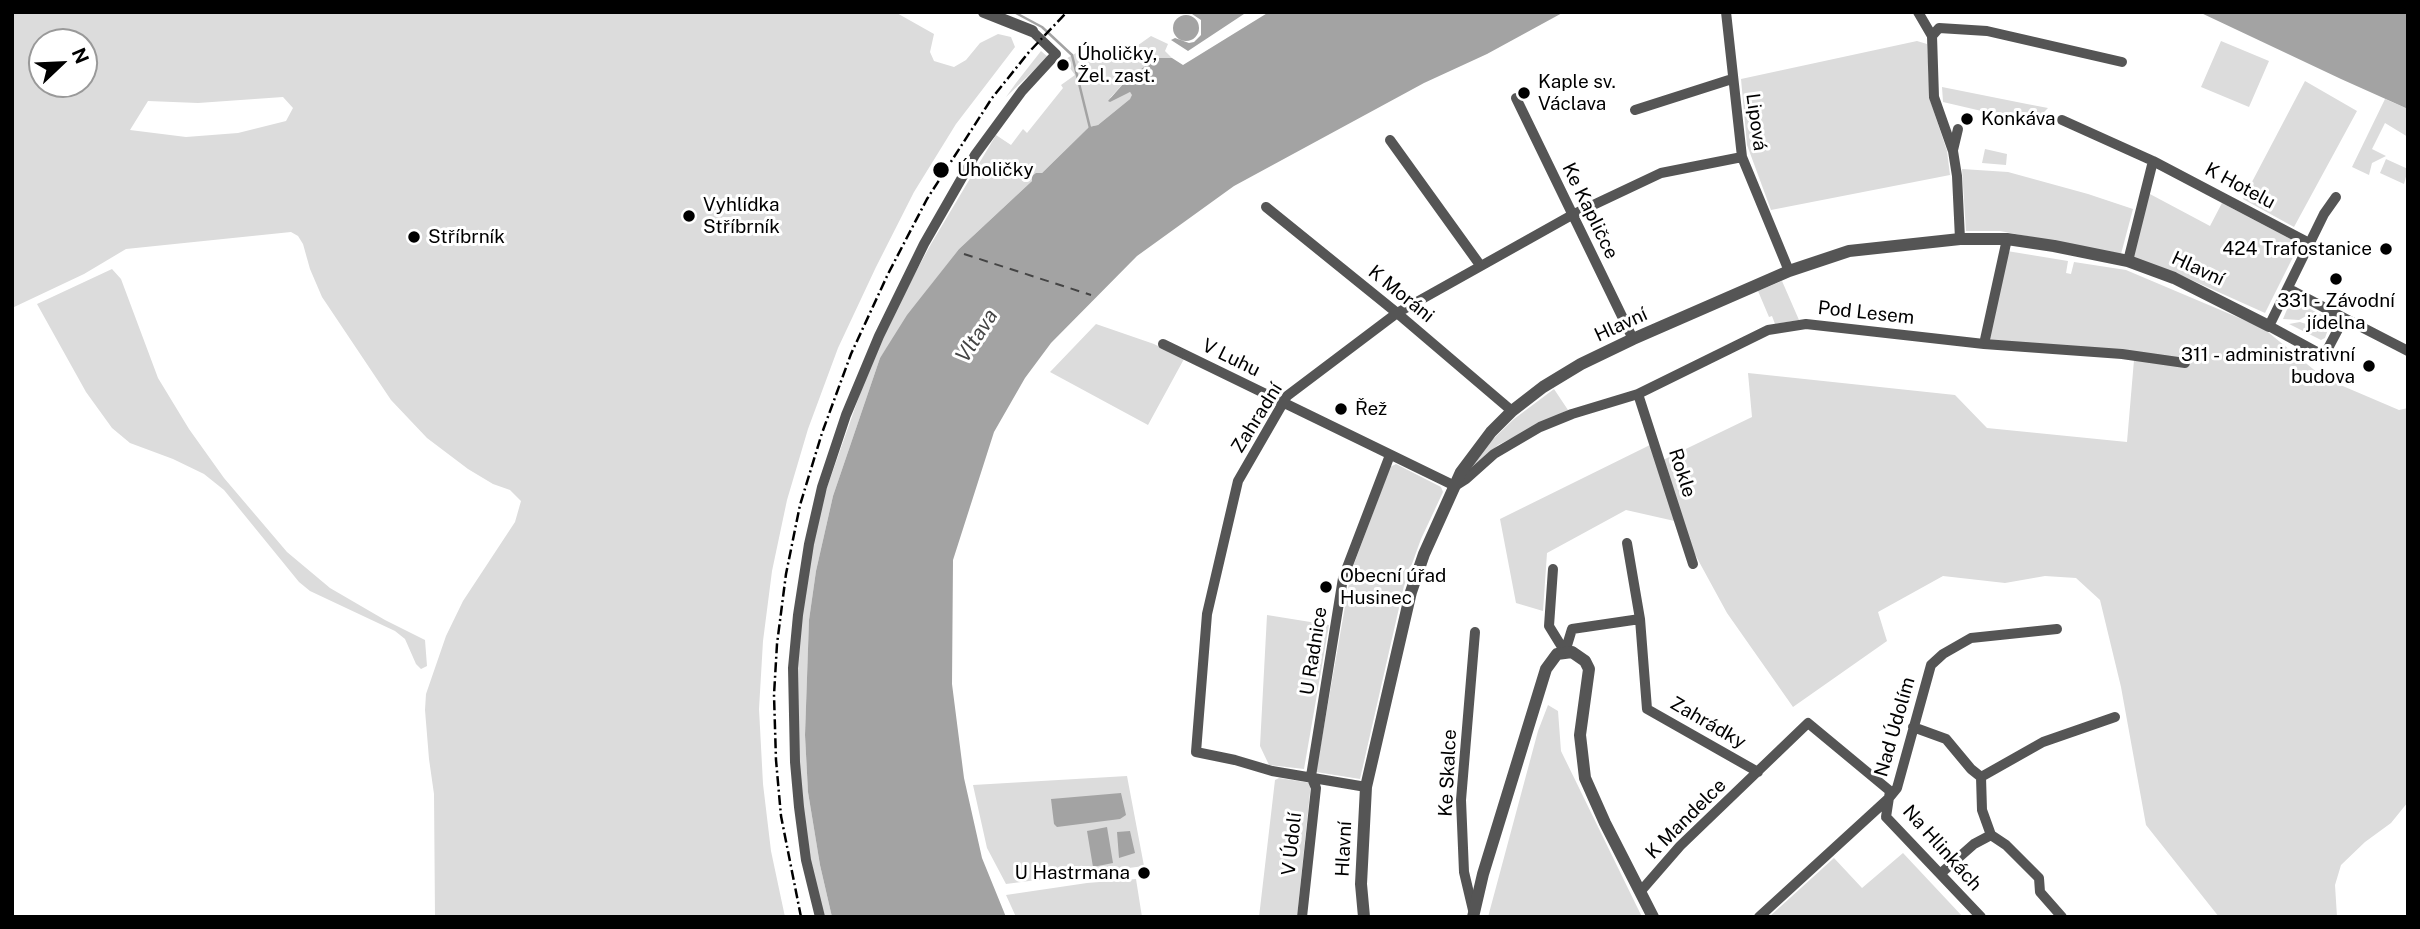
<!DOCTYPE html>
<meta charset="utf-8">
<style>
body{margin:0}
#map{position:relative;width:2420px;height:929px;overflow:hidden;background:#fff;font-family:"Public Sans",sans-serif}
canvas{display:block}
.frame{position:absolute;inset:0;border:14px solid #000;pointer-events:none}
.north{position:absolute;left:28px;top:28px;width:70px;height:70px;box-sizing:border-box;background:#fff;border:2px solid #999;border-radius:50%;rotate:67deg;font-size:19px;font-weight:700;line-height:28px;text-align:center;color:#000}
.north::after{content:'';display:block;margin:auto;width:24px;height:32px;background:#000;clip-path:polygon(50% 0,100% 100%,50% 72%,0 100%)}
</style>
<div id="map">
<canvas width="2420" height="929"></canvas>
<div class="frame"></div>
<div class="north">N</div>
</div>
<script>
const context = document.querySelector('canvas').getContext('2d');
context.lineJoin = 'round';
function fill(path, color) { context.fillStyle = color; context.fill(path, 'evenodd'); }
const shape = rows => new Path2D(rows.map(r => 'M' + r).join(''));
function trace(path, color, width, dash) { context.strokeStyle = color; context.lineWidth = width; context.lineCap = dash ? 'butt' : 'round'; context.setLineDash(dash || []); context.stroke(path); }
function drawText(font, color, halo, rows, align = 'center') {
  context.font = font + ' "Public Sans",sans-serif'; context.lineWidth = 6; context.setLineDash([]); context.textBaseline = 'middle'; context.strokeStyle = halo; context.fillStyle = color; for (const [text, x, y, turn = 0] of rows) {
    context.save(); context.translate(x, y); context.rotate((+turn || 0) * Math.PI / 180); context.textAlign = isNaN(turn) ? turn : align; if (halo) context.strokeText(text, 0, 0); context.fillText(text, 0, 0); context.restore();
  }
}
fill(shape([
 [12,12,895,12,934,34,930,52,934,61,954,67,966,60,980,43,998,34,1011,37,1015,47,956,124,914,192,876,267,838,348,808,429,787,500,772,571,763,641,759,709,763,784,771,851,785,917,435,917,434,794,429,759,425,710,426,694,446,636,463,601,515,522,521,501,510,490,493,484,468,469,427,438,391,400,322,297,310,269,303,244,298,236,291,232,126,249,84,274,12,308],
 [42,42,84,42,84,84,42,84],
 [283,97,293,108,286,121,238,133,186,137,130,130,148,101,198,103],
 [1151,36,1168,44,1165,51,1172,58,1159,58,1131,75,1110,98,1130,92,1133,95,1130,99,1098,125,1089,127,1042,173,1032,176,1032,181,959,249,931,285,880,358,833,496,816,571,809,620,805,735,808,792,820,865,832,917,822,917,809,859,796,761,799,618,817,516,880,337,931,244,996,135,1011,145,1023,129,1027,133,1063,88,1061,85,1075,75,1064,60,1076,53,1103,57,1127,53],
 [1917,41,1927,44,1930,100,1947,151,1950,175,1771,210,1747,145,1741,79],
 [2221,41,2269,61,2249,107,2201,87],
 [1041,51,1048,57,1006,97,1016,83],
 [2305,81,2357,111,2294,227,2243,199],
 [1942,87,2027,104,2048,108,2033,123,1943,102],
 [2385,99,2408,109,2408,137,2385,123,2372,149,2386,156,2372,163,2369,175,2352,167],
 [1985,149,2007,154,2006,165,1982,163],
 [2386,159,2408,169,2404,184,2380,173],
 [1962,169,2008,172,2088,194,2133,209,2121,254,2000,231,1966,231],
 [2148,193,2210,226,2222,203,2300,244,2297,250,2292,248,2289,254,2293,257,2265,313,2185,277,2133,257],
 [2007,251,2068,261,2066,273,2071,274,2074,262,2126,270,2263,328,2324,378,2399,410,2408,408,2408,802,2391,823,2365,842,2341,865,2335,885,2337,917,2219,917,2146,825,2121,687,2100,600,2076,578,2045,576,2005,583,1943,576,1878,612,1887,641,1793,707,1727,613,1691,547,1663,460,1752,417,1748,373,1955,395,1987,428,2127,442,2134,360,1991,341,1988,337],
 [112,269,121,279,158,378,189,429,224,478,287,552,330,588,385,620,425,640,427,666,421,669,416,664,405,639,395,631,310,591,299,582,224,490,204,474,173,459,130,443,112,428,86,392,37,304],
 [1782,281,1799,320,1775,324,1772,316,1769,317,1758,291],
 [2299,303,2327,318,2327,319,2314,319,2308,315,2299,320,2283,319,2288,307],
 [2331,321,2325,338,2321,340,2289,324,2300,322,2309,325,2314,322],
 [1096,324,1154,344,1184,359,1148,425,1050,372],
 [1554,389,1568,410,1498,445,1472,471,1466,473,1484,448,1514,419],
 [1652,444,1679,522,1626,510,1547,553,1543,611,1516,603,1500,519],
 [1396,464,1441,487,1443,492,1421,539,1404,586,1360,779,1316,772,1351,572,1390,467],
 [1267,615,1329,625,1304,769,1269,765,1260,746],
 [1548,705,1558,711,1561,751,1642,917,1488,917,1538,731],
 [1127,776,1144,866,1006,884,987,848,973,785],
 [1279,778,1311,783,1297,917,1259,917,1275,780],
 [1903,853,1963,917,1769,917,1834,858,1862,888],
 [1136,879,1142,917,1016,917,1006,895,1087,883]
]), '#dcdcdc');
fill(shape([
 [1189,12,1247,12,1188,51,1171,40,1175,38,1189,43,1194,42,1201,35,1201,20],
 [1269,12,1564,12,1487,54,1424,83,1234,186,1137,256,1051,343,1025,378,994,432,953,560,952,684,964,778,982,858,1006,917,832,917,820,865,808,792,805,735,809,620,816,571,833,496,880,358,907,315,959,249,1032,181,1032,176,1036,173,1042,173,1089,127,1098,125,1130,99,1132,95,1130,92,1110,102,1108,101,1131,75,1159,58,1172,58,1183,65],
 [2199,12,2408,12,2408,109,2341,79],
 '1173 28a13 13 0 1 1 26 0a13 13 0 1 1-26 0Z',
 [1121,793,1126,815,1120,819,1057,827,1054,824,1051,799],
 [1107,827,1113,863,1093,867,1087,831],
 [1130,831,1135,853,1119,858,1117,832]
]), '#a3a3a3');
trace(shape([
 [1014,12,1042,27,1072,55,1090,128]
]), '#a3a3a3', 2.5);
trace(shape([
 [964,254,1091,295]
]), '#444', 2, [9, 7]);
trace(shape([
 [1726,12,1742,157,1789,271],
 [1918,12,1932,36,1934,97,1953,151,1957,176,1960,239],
 [1932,36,1939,28,1987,31,2122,62],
 [1516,98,1633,339],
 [1635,110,1732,79],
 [2062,120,2153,161,2309,243],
 [1390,140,1480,265],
 [1953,150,1958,129],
 [1266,207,1397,313,1512,411],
 [2128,261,2153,161],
 [2289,289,2344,318,2324,356,2269,326,2324,214,2336,197],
 [2344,318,2408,351],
 [1163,344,1455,486,1466,479,1494,454,1540,427,1572,414,1638,394,1768,330,1806,324,1984,344,2122,354,2185,363],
 [1984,344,2007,239],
 [1638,394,1693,564],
 [1627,543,1640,619,1647,709,1758,772],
 [1553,569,1549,626,1565,652],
 [1565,652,1572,629,1640,619],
 [1913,727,1946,739,1971,769,1981,777,2043,742,2115,717],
 [1981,777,1982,810,1991,835],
 [1366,787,1272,771,1235,760,1196,752,1207,614,1238,481,1287,396,1397,313,1572,215,1661,173,1742,157],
 [1940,874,1974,844,1991,835,2006,845,2039,878,2040,892,2062,917],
 [1640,892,1680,846,1808,723,1890,791,1886,817,1981,917],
 [1473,910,1464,872,1461,800,1475,632],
 [820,917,806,860,799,807,795,762,793,668,798,615,809,544,822,487,846,415,879,336,924,244,975,155,1022,91,1056,54,1032,31],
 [1302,917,1316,788,1311,776,1343,578,1390,455],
 [1759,917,1888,799,1897,788,1931,665,1943,654,1971,638,2057,629]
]), '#555', 10);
trace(shape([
 [984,12,1032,31],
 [1364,917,1361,884,1366,787,1411,592,1424,554,1461,472,1491,432,1512,411,1543,387,1581,364,1633,339,1789,271,1849,251,1960,239,2007,239,2054,246,2128,261,2174,278,2269,326],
 [1473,917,1483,874,1546,669,1557,654,1572,652,1585,661,1589,669,1580,735,1585,778,1605,823,1653,917]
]), '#555', 12);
trace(shape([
 [801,917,781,816,776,760,774,695,777,644,786,574,800,505,822,433,851,354,888,274,927,199,992,98,1029,52,1067,12]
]), '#000', 2.5, [10, 3.5, 2, 3.5]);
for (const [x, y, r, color] of [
 [1063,65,7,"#000"],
 [1524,93,7,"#000"],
 [1967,119,7,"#000"],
 [941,170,9,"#000"],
 [689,216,7,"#000"],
 [414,237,7,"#000"],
 [2386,249,7,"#000"],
 [2336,279,7,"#000"],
 [2369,366,7,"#000"],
 [1341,409,7,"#000"],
 [1326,587,7,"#000"],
 [1144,873,7,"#000"]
]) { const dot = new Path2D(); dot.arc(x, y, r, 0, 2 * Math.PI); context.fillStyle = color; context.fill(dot); trace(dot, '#fff', 2.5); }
drawText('19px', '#000', '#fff', [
 ["Úholičky,",1077,54],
 ["Žel. zast.",1077,76],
 ["Kaple sv.",1538,82],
 ["Václava",1538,104],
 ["Konkáva",1981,119],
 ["Úholičky",957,170],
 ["Vyhlídka",703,205],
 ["Stříbrník",703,227],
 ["Stříbrník",428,237],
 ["424 Trafostanice",2372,249,"right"],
 ["331 - Závodní",2336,301,"center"],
 ["jídelna",2336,323,"center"],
 ["311 - administrativní",2355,355,"right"],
 ["budova",2355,377,"right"],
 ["Řež",1355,409],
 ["Obecní úřad",1340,576],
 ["Husinec",1340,598],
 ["U Hastrmana",1130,873,"right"]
], 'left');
drawText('19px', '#000', '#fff', [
 ["Lipová",1756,122,82],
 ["K Hotelu",2240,186,28],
 ["Ke Kapličce",1590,211,64],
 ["Hlavní",2198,269,25],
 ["K Moráni",1401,294,39],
 ["Pod Lesem",1866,313,6],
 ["Hlavní",1621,325,-25],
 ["V Luhu",1231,358,26],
 ["Zahradní",1257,418,-58],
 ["Rokle",1682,473,72],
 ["U Radnice",1314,651,-81],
 ["Zahrádky",1708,723,30],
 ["Nad Údolím",1895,727,-74],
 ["Ke Skalce",1448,773,-87],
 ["K Mandelce",1686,819,-45],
 ["V Údolí",1292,844,-84],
 ["Na Hlinkách",1942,848,48],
 ["Hlavní",1344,849,-87]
]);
drawText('italic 21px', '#444', '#fff', [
 ["Vltava",977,336,-57]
]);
</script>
